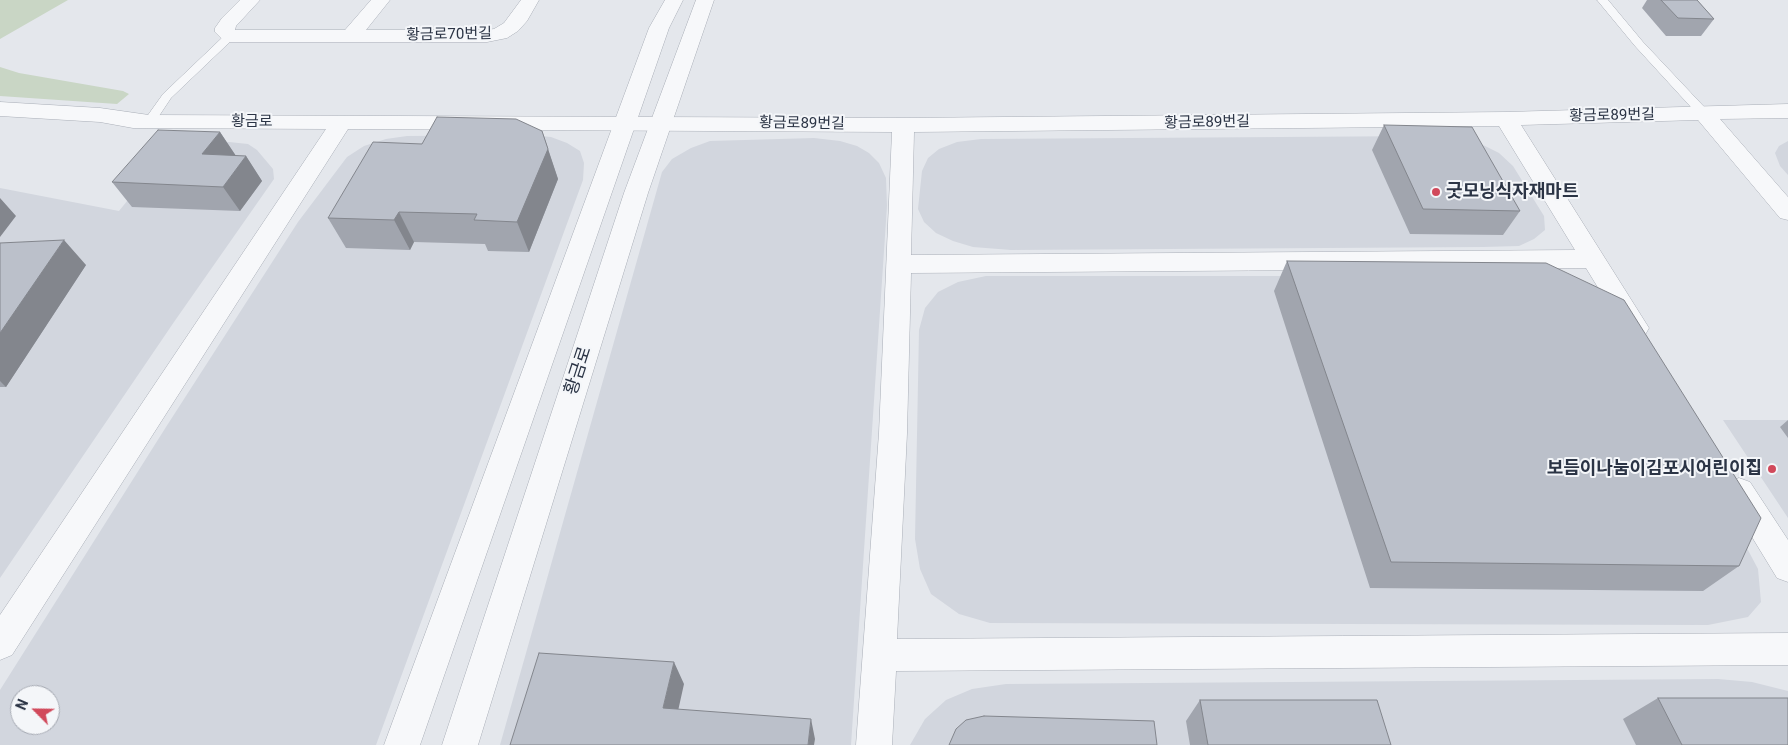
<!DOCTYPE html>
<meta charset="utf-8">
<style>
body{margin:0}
#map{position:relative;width:1788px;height:745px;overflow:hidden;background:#e4e7ec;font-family:Roboto,sans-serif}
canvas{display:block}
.north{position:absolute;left:10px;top:685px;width:50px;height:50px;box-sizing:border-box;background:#f4f6f9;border:1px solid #a4a8b1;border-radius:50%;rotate:293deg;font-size:14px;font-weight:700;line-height:20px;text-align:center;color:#2b3445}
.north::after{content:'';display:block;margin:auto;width:18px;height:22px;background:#d1495b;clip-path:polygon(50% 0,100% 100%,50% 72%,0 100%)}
</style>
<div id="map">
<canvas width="1788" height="745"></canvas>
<div class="north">N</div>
</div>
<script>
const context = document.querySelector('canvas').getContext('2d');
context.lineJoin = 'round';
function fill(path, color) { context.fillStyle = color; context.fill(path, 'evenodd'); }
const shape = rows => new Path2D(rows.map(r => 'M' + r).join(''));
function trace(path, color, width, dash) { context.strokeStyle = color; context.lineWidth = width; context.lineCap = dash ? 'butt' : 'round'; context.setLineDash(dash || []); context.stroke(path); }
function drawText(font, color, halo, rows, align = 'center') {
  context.font = font + ' Roboto,"Noto Sans KR",sans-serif'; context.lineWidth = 4; context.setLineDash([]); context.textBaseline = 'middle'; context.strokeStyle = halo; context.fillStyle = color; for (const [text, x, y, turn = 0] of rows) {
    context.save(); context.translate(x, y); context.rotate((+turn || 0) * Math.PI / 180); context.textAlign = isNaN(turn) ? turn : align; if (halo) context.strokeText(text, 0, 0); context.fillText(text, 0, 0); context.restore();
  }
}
fill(shape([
 [531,135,551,137,567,143,580,151,584,163,583,180,376,745,0,745,0,690,166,427,298,222,347,157,364,146,386,139,407,136],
 [20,695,50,695,50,725,20,725],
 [1429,136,1479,143,1499,153,1513,166,1544,216,1545,230,1534,239,1519,246,1483,247,1011,250,973,247,953,241,936,233,924,222,918,209,922,171,928,158,939,149,957,142,981,139],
 [814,138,840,141,857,146,869,153,879,163,886,178,887,206,851,745,500,745,662,172,672,159,691,148,710,141],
 [1788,141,1788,175,1780,166,1775,153,1779,146],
 [229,142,248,144,257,150,273,169,274,179,174,322,0,578,0,188,119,211,174,143],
 [986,276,1527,276,1739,533,1758,569,1761,602,1748,617,1708,625,990,623,959,614,931,594,920,569,915,539,919,330,925,308,938,292,958,282],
 [1723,420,1788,420,1788,518],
 [1718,679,1752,682,1788,691,1788,745,910,745,925,719,946,700,972,689,1006,684]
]), '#d2d6de');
fill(shape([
 [0,0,68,0,0,39],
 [0,67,19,73,123,91,129,94,117,104,0,96]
]), '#c9d6c5');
const service = shape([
 [1597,0,1608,0,1643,42,1708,111,1710,114,1708,117,1700,117,1635,46,1597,0],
 [230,33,234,34,235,36,234,38,171,98,153,125,145,125,143,122,163,94,226,34,230,33]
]);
const minor = shape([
 [240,0,260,0,236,26,235,30,345,30,371,0,390,0,366,30,487,30,494,29,504,23,521,0,539,0,527,21,518,31,507,38,487,42,230,42,223,40,215,32,215,28,222,18,240,0],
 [0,102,100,108,149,115,903,118,1506,112,1788,104,1788,118,1720,119,1788,197,1788,220,1780,218,1698,120,1521,125,1649,328,1645,335,1636,338,1627,335,1586,268,911,273,907,433,897,639,1788,633,1788,665,896,671,892,745,856,745,879,433,892,132,348,129,12,655,0,660,0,615,326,129,133,128,100,122,0,116,0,102],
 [1499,126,1575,250,911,255,914,132,1499,126],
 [1739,478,1750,482,1788,540,1788,582,1777,578,1724,491,1728,482,1739,478]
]);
const tertiary = shape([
 [665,0,683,0,669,28,420,745,384,745,649,28,665,0],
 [696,0,714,0,648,193,478,745,442,745,624,193,696,0]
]);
trace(service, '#a9aeb7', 1);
trace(minor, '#a9aeb7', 1);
trace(tertiary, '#a9aeb7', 1);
fill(service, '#f7f8fa');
fill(minor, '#f7f8fa');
fill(tertiary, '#f7f8fa');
fill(shape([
 [1647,0,1697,0,1714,19,1701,36,1666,36,1642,8],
 [1384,125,1520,211,1503,235,1410,234,1372,150],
 [542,131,558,179,529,252,488,251,485,244,414,242,410,250,346,248,328,218,422,144],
 [220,132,236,156,246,156,262,181,240,211,132,207,112,182],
 [0,243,86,265,6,387,0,387],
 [1287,261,1739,566,1703,591,1370,588,1274,291],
 [1788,420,1788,438,1780,427],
 [1658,698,1788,745,1636,745,1623,719],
 [1200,700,1391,745,1190,745,1186,721]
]), '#a1a5ae');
fill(shape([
 [542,131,558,179,529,252,517,222],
 [220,132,236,156,202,154],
 [246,156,262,181,240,211,223,187],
 [0,198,16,216,0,237],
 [399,212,414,242,410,250,394,220],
 [64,240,86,265,6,387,0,381,0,333],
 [674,662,684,684,674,729,663,708],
 [811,719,815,739,814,745,808,745]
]), '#83868d');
const building = shape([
 [1661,0,1697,0,1714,19,1678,18,1661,0],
 [437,117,516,119,542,131,548,149,517,222,474,220,477,214,399,212,394,220,328,218,373,142,422,144,437,117],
 [1384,125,1472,127,1520,211,1423,209,1384,125],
 [158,130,220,132,202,154,246,156,223,187,112,182,158,130],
 [64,240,0,333,0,243,64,240],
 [1287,261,1546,263,1624,300,1761,518,1739,566,1391,562,1287,261],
 [539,653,674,662,663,708,811,719,808,745,510,745,539,653],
 [1658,698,1788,698,1788,745,1682,745,1658,698],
 [1200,700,1377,700,1391,745,1208,745,1200,700],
 [984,716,1154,721,1157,745,949,745,956,729,966,720,984,716]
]);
fill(building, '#bbc0ca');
trace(building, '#83868d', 1);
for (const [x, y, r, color] of [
 [1436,192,5,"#d1495b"],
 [1772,469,5,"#d1495b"]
]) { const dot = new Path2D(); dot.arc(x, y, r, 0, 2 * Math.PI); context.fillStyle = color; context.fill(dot); trace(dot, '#f4f6f9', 2); }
drawText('15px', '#2b3445', '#f4f6f9', [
 ["황금로70번길",449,35,-1],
 ["황금로89번길",1612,116,-1],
 ["황금로",252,122],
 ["황금로89번길",1207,123,-1],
 ["황금로89번길",802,124,1]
]);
drawText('bold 18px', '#2b3445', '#f4f6f9', [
 ["굿모닝식자재마트",1446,192],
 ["보듬이나눔이김포시어린이집",1762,469,"right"]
], 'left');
drawText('18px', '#2b3445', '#f4f6f9', [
 ["황금로",579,371,-72]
]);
</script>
